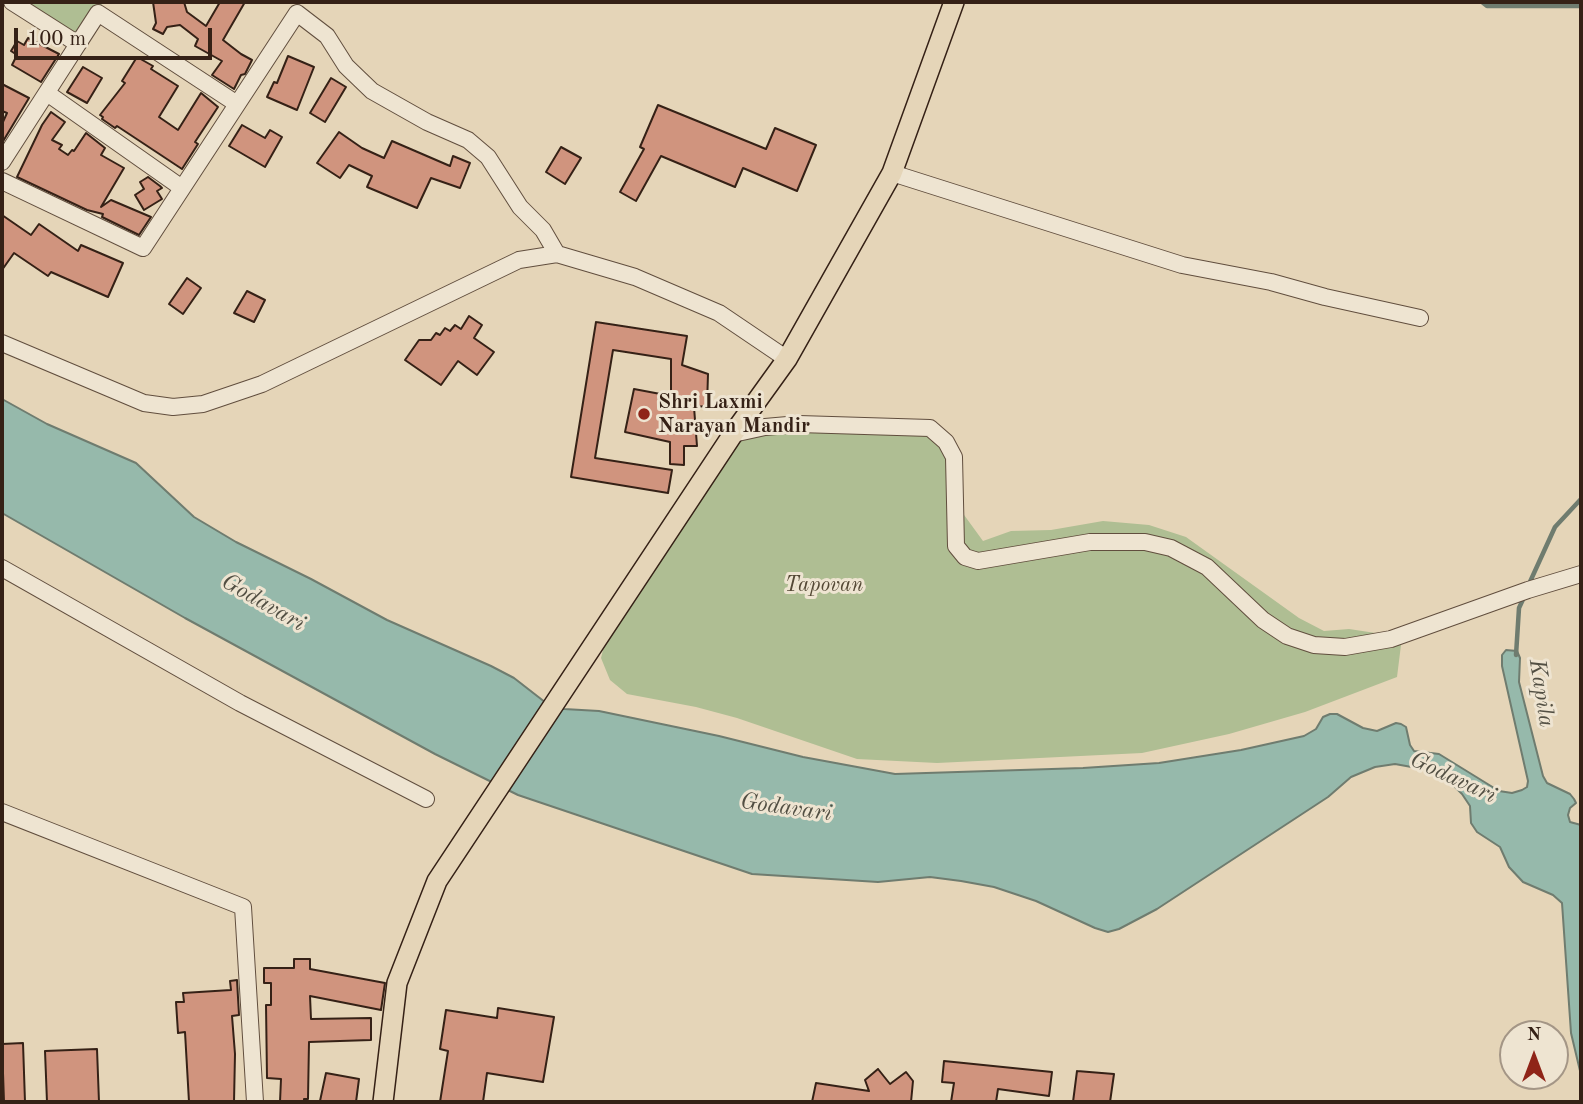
<!DOCTYPE html>
<style>
body{margin:0}
#map{position:relative;width:1583px;height:1104px;overflow:hidden;background:#e5d5b8;font-family:"Old Standard TT",serif}
canvas{display:block}
.frame{position:absolute;inset:0;border:4px solid #352116;pointer-events:none}
.north{position:absolute;left:1499px;top:1020px;width:70px;height:70px;box-sizing:border-box;background:#eee4d1;border:2px solid #a49686;border-radius:50%;rotate:0deg;font-size:19px;font-weight:700;line-height:28px;text-align:center;color:#352116}
.north::after{content:'';display:block;margin:auto;width:24px;height:32px;background:#8f2418;clip-path:polygon(50% 0,100% 100%,50% 72%,0 100%)}
.scale{position:absolute;left:14px;top:28px;width:198px;height:32px;box-sizing:border-box;border:4px solid #352116;border-top:0;padding-left:9px;font-size:21px;line-height:24px;white-space:nowrap;color:#352116;-webkit-text-stroke:5px #eee4d1;paint-order:stroke}
</style>
<div id="map">
<canvas width="1583" height="1104"></canvas>
<div class="frame"></div>
<div class="north">N</div>
<div class="scale">100 m</div>
</div>
<script>
const context = document.querySelector('canvas').getContext('2d');
context.lineJoin = 'round';
function fill(path, color) { context.fillStyle = color; context.fill(path, 'evenodd'); }
const shape = rows => new Path2D(rows.map(r => 'M' + r).join(''));
function trace(path, color, width, dash) { context.strokeStyle = color; context.lineWidth = width; context.lineCap = dash ? 'butt' : 'round'; context.setLineDash(dash || []); context.stroke(path); }
function drawText(font, color, halo, rows, align = 'center') {
  context.font = font + ' "Old Standard TT",serif'; context.lineWidth = 6; context.setLineDash([]); context.textBaseline = 'middle'; context.strokeStyle = halo; context.fillStyle = color; for (const [text, x, y, turn = 0] of rows) {
    context.save(); context.translate(x, y); context.rotate((+turn || 0) * Math.PI / 180); context.textAlign = isNaN(turn) ? turn : align; if (halo) context.strokeText(text, 0, 0); context.fillText(text, 0, 0); context.restore();
  }
}
fill(shape([
 [19,2,104,2,76,37],
 [943,429,951,497,983,541,1011,531,1051,530,1103,521,1149,525,1186,537,1299,618,1324,631,1349,629,1402,637,1397,677,1305,712,1229,734,1142,753,937,763,857,759,737,718,696,707,627,694,610,680,601,658,607,634,729,445,759,433]
]), '#afbe93');
const water = shape([
 [2,399,47,424,136,463,194,517,236,542,311,579,387,620,491,666,514,678,550,706,564,709,599,711,719,736,803,757,895,774,1083,768,1159,763,1241,750,1304,736,1316,729,1323,717,1330,714,1337,714,1363,728,1377,731,1396,723,1401,724,1406,727,1410,745,1414,751,1439,754,1499,791,1512,793,1522,790,1527,787,1528,781,1502,666,1502,655,1506,650,1517,651,1520,658,1519,682,1543,776,1547,783,1570,794,1574,799,1576,803,1570,808,1568,815,1570,822,1581,825,1581,1075,1571,1033,1562,903,1553,895,1523,882,1509,867,1500,847,1477,832,1471,823,1470,806,1462,794,1445,777,1428,770,1395,764,1375,767,1351,777,1328,797,1157,909,1119,929,1108,932,1095,928,1036,901,994,887,961,881,930,877,878,882,752,874,518,795,435,754,185,618,2,513,2,399]
]);
fill(water, '#96b9ab');
trace(water, '#6f7c6f', 2);
trace(shape([
 [1482,2,1487,6,1581,6],
 [1529,584,1555,527,1581,499],
 [1516,655,1519,608,1525,595]
]), '#6f7c6f', 4.5);
const building = shape([
 [153,2,184,2,187,12,206,26,220,2,245,2,223,40,241,54,252,60,245,74,241,75,234,89,212,75,222,61,195,46,198,39,180,25,167,27,163,34,153,29,156,23,153,2],
 [28,38,59,54,41,82,12,65,17,55,11,51,17,41,24,45,28,38],
 [288,56,314,67,297,110,267,97,274,82,277,83,288,56],
 [137,57,153,66,151,69,178,86,159,117,178,130,201,93,218,107,195,142,198,144,182,169,117,126,115,128,102,119,103,117,100,115,125,83,122,81,137,57],
 [83,67,102,78,87,103,67,92,83,67],
 [331,78,346,87,325,122,310,113,331,78],
 [2,84,29,98,2,143,2,124,7,113,2,111,2,84],
 [658,105,766,149,775,128,816,145,797,191,743,168,735,187,661,156,636,201,620,192,644,149,640,147,658,105],
 [51,112,65,122,52,140,62,145,59,149,68,155,72,150,74,151,86,133,105,148,101,155,124,168,101,207,111,200,151,217,139,235,102,217,103,214,87,210,17,177,42,125,51,112],
 [242,125,265,138,270,130,282,137,265,167,229,146,242,125],
 [339,132,362,148,384,158,392,141,450,166,453,156,470,163,460,188,431,178,417,208,367,187,372,176,349,165,340,178,317,163,339,132],
 [561,147,581,158,565,184,546,172,561,147],
 [148,177,160,186,162,188,157,191,162,199,144,210,135,195,144,189,140,182,148,177],
 [2,215,31,235,39,224,78,251,81,245,123,263,108,297,51,272,48,276,14,253,2,270,2,215],
 [187,278,201,288,183,314,169,304,187,278],
 [247,291,265,300,254,322,234,313,247,291],
 [469,316,482,325,474,338,494,352,477,375,458,361,441,385,405,360,419,340,431,340,436,333,440,335,445,328,450,331,455,325,461,329,469,316],
 [596,322,687,336,682,365,708,374,707,406,694,407,697,446,684,446,684,465,670,464,670,442,625,432,634,389,671,396,671,359,613,350,595,458,672,470,668,493,571,477,596,322],
 [294,959,310,959,310,969,385,983,381,1010,310,996,311,1019,371,1018,371,1040,309,1042,308,1099,304,1099,304,1102,280,1102,281,1079,267,1078,266,1005,271,1005,271,983,264,983,264,968,294,968,294,959],
 [237,980,239,1015,232,1016,235,1054,234,1102,189,1102,185,1032,178,1033,176,1002,184,1002,183,993,231,990,230,981,237,980],
 [498,1008,554,1017,543,1082,487,1073,483,1102,440,1102,448,1051,440,1049,446,1010,497,1018,498,1008],
 [23,1043,25,1102,4,1102,2,1044,23,1043],
 [97,1049,99,1102,47,1102,45,1051,97,1049],
 [944,1061,1052,1072,1049,1096,998,1089,996,1102,951,1102,954,1083,942,1082,944,1061],
 [878,1069,890,1084,906,1072,913,1081,911,1102,812,1102,816,1083,869,1091,865,1080,878,1069],
 [1077,1071,1114,1074,1110,1102,1073,1102,1077,1071],
 [326,1073,359,1079,356,1102,320,1101,326,1073]
]);
fill(building, '#d0947e');
trace(building, '#352116', 2);
const minor = shape([
 [78,44,98,13,237,104],
 [47,93,182,188],
 [2,162,78,44,12,2],
 [892,173,1182,265,1271,282,1325,297,1420,318],
 [2,181,143,248,297,13,327,36,346,66,372,91,427,122,468,140,488,157,520,207,543,230,557,254],
 [2,343,144,403,173,407,203,404,262,384,519,260,557,254,635,277,719,313,787,359],
 [733,434,765,427,799,424,930,428,946,442,954,457,956,546,965,557,978,561,1090,542,1145,542,1171,548,1207,567,1263,620,1287,636,1314,645,1345,647,1391,639,1528,590,1581,574],
 [2,568,240,703,426,799],
 [2,812,243,907,255,1102]
]);
const major = shape([
 [383,1102,397,983,437,881,733,434,787,359,892,173,954,2]
]);
trace(minor, '#614e3e', 18);
trace(major, '#352116', 22);
trace(minor, '#eee4d1', 16);
trace(major, '#e5d5b8', 19);
for (const [x, y, r, color] of [
 [644,414,7,"#8f2418"]
]) { const dot = new Path2D(); dot.arc(x, y, r, 0, 2 * Math.PI); context.fillStyle = color; context.fill(dot); trace(dot, '#eee4d1', 2.5); }
drawText('bold 21px', '#352116', '#eee4d1', [
 ["Shri Laxmi",658,402],
 ["Narayan Mandir",658,426]
], 'left');
drawText('italic 21px', '#544835', '#eee4d1', [
 ["Tapovan",824,585]
]);
drawText('italic 23px', '#524f43', '#eee4d1', [
 ["Godavari",263,603,30],
 ["Kapila",1541,693,81],
 ["Godavari",1453,778,25],
 ["Godavari",786,808,8]
]);
</script>
